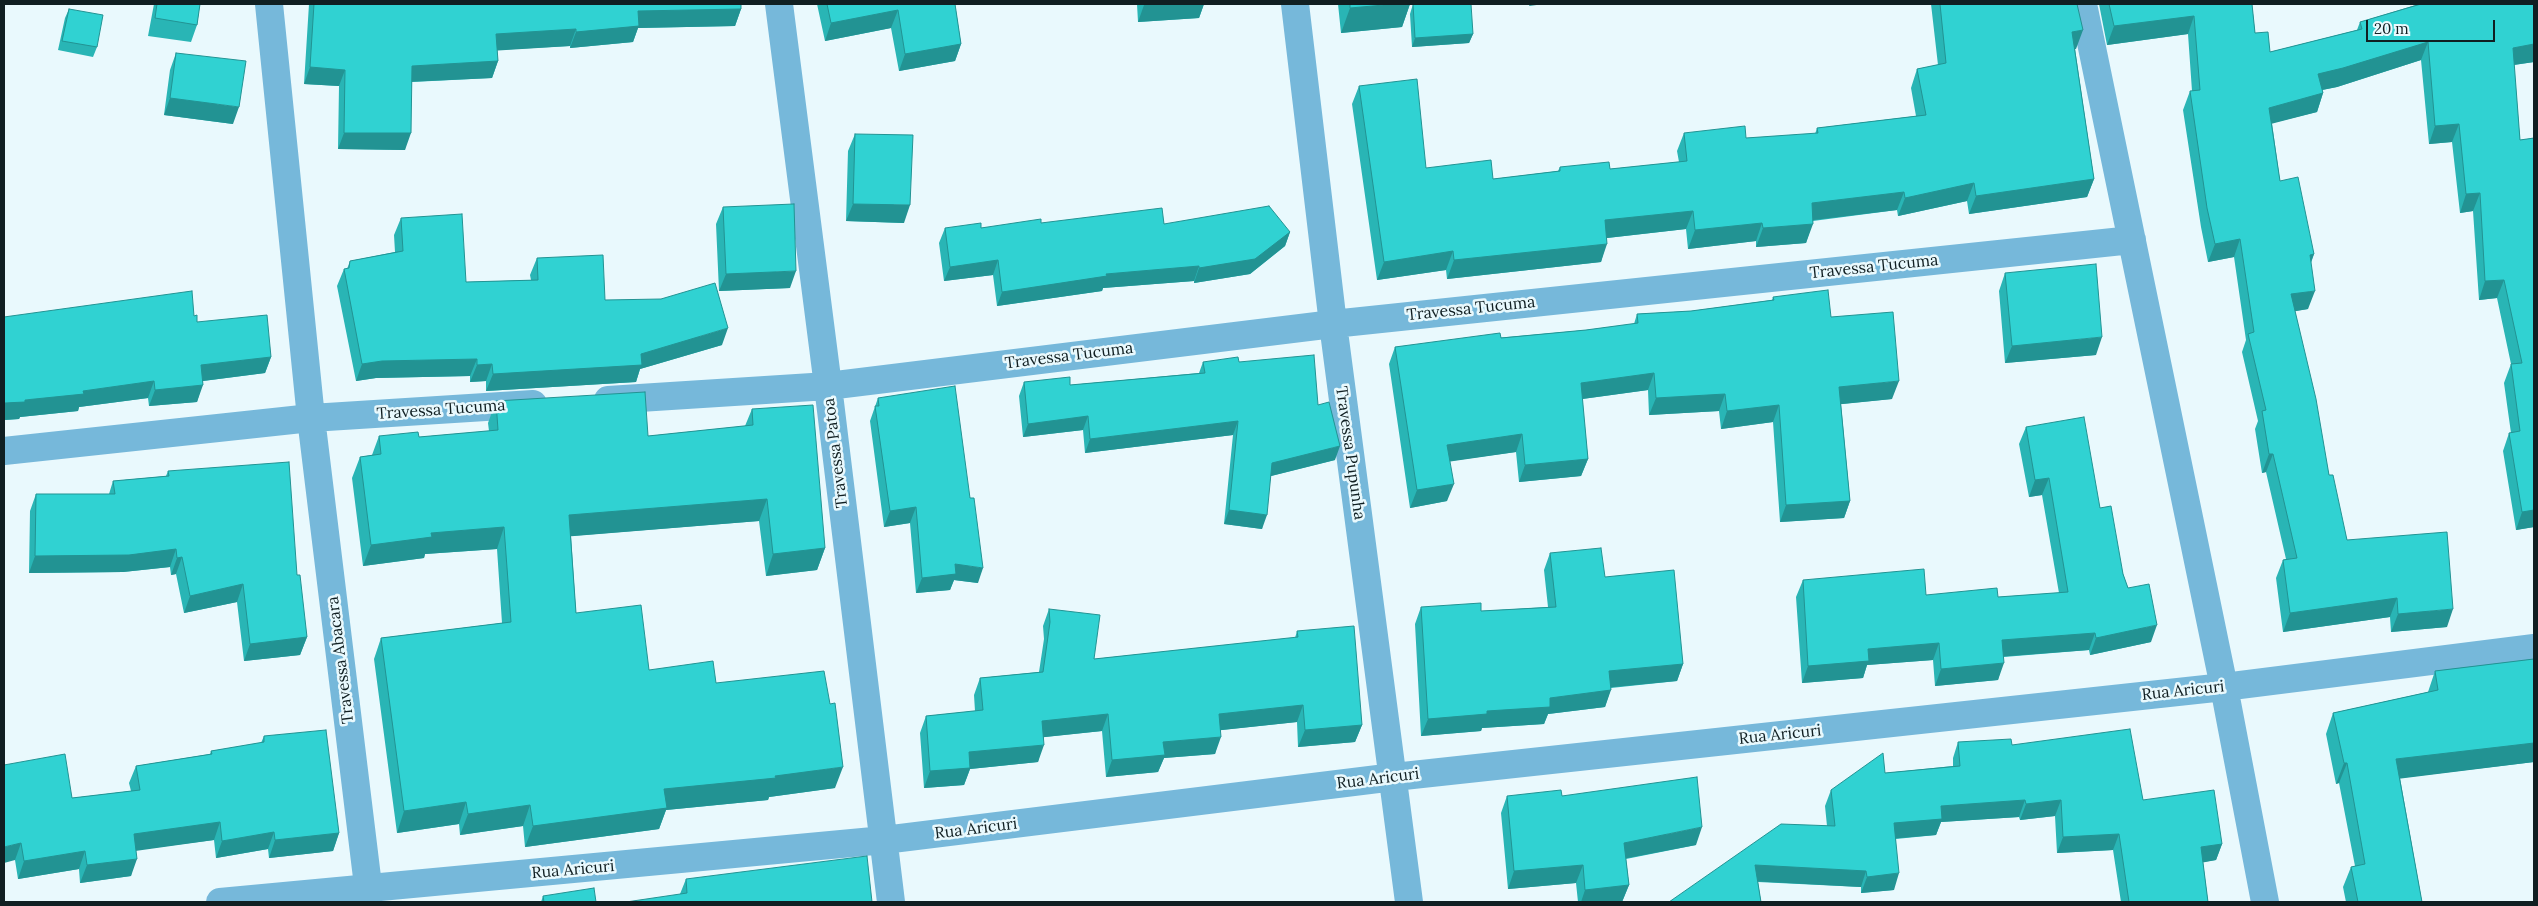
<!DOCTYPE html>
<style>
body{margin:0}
#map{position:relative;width:2538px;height:906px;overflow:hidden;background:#e9f9fd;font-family:Lora,serif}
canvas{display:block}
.frame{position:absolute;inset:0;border:5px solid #101f22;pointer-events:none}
.scale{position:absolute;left:2366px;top:20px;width:129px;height:22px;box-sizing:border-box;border:2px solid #101f22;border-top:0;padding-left:6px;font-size:15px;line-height:18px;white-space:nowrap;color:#101f22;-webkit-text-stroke:4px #e9f9fd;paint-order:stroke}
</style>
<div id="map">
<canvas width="2538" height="906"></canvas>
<div class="frame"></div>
<div class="scale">20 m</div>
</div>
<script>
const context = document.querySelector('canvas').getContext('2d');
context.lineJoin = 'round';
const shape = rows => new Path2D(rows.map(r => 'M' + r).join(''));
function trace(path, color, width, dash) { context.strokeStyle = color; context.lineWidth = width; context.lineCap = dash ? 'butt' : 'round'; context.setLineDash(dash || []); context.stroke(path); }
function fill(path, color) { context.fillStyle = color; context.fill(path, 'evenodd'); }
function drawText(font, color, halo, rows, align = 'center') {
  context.font = font + ' Lora,serif'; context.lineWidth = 5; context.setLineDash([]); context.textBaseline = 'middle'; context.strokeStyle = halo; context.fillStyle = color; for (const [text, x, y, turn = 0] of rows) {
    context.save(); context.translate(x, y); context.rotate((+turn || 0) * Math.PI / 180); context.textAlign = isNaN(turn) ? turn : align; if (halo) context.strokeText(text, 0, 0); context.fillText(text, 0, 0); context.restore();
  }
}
trace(shape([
 [269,4,311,418,370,902],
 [779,4,828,386,891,902],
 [1295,4,1333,324,1409,902],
 [2083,4,2224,687,2265,902],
 [608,400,828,386,1333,324,2132,240],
 [4,451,311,418,533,404],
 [220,902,884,840,1394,777,2224,687,2534,648]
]), '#76b8da', 28);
fill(shape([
 [154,4,200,4,197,25,191,42,148,36],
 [309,4,741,4,741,9,735,26,638,28,633,42,570,48,570,46,497,50,498,61,492,78,412,82,405,150,338,149,339,86,304,84],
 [817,4,955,4,961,44,955,61,899,71,891,28,825,41],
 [1137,4,1204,4,1199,18,1138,22],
 [1338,4,1410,4,1402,27,1341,33],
 [1413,4,1473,34,1469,43,1412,47,1410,14],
 [1931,4,2077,4,2076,49,2075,49,2094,179,2087,197,1969,214,1967,201,1898,216,1897,210,1813,221,1806,243,1756,247,1756,241,1688,249,1686,229,1607,238,1601,262,1447,279,1446,270,1377,280,1352,104,1359,86,1426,168,1493,179,1558,171,1560,167,1610,169,1679,162,1677,151,1684,133,1746,138,1815,134,1817,128,1916,116,1911,88,1917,69,1938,65],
 [2099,4,2252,4,2255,33,2270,52,2357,30,2360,22,2419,4,2534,4,2534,62,2514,65,2520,140,2534,138,2534,527,2516,530,2503,451,2509,433,2511,433,2504,383,2511,364,2497,298,2479,300,2473,211,2460,213,2452,142,2429,144,2421,60,2337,87,2322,90,2323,93,2317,112,2272,123,2280,181,2314,254,2311,263,2308,309,2295,311,2329,475,2347,540,2447,627,2391,632,2390,617,2283,632,2276,578,2283,560,2286,559,2266,472,2262,473,2255,429,2258,421,2242,352,2246,340,2234,257,2208,262,2201,227,2183,110,2190,91,2192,91,2188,34,2107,45],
 [69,9,97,47,93,57,58,50,65,18],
 [176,53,233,124,164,115,170,70],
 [855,134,904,223,846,221,848,151],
 [723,207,790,288,719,291,716,224],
 [401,218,466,282,531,280,530,275,537,258,605,300,722,345,640,369,636,382,486,391,486,381,470,382,470,376,376,378,356,381,337,286,344,269,347,269,350,261,395,252,394,235],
 [1041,223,1164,224,1290,232,1285,246,1250,274,1194,283,1194,281,1103,288,1102,291,997,306,993,275,944,281,939,243,945,228,981,228],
 [2005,273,2096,355,2005,363,1999,291],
 [1773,297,1831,317,1892,399,1841,404,1850,501,1844,518,1780,522,1773,422,1721,429,1719,411,1649,415,1648,390,1582,399,1588,459,1581,476,1519,482,1516,452,1450,461,1447,501,1410,508,1389,364,1395,347,1586,330,1634,324,1637,314,1691,311,1772,300],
 [194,316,197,322,271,357,265,373,203,381,197,402,149,406,148,398,79,407,78,411,20,417,19,419,4,420],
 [1203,362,1239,362,1318,405,1335,460,1271,476,1262,529,1224,524,1233,435,1085,453,1083,430,1023,437,1019,396,1024,382,1070,385,1199,373],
 [878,398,978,583,954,580,950,590,916,593,910,523,884,527,870,421],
 [496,401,648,436,745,426,752,409,825,548,817,570,766,576,759,521,571,536,576,613,649,670,716,683,835,788,769,797,768,800,666,810,659,829,525,847,523,826,460,835,459,824,397,833,374,659,381,638,502,623,497,549,425,554,424,558,363,566,352,478,360,457,372,455,379,436,419,437,489,431,488,423],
 [2026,427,2100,508,2128,588,2151,642,2090,655,2089,650,2004,657,1998,680,1935,686,1933,660,1867,665,1863,678,1802,683,1796,597,1803,580,1926,595,1998,597,2059,593,2042,495,2029,497,2019,444],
 [168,471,297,575,307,637,300,655,244,661,237,602,184,613,176,574,171,575,170,567,123,572,29,573,30,511,36,494,109,494,113,481,166,476],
 [1550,553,1605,577,1683,664,1677,681,1611,688,1605,707,1548,714,1544,724,1482,728,1481,731,1421,736,1415,624,1421,607,1481,611,1548,607,1544,570],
 [1049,609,1094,659,1295,638,1297,631,1362,725,1355,742,1298,747,1297,722,1221,730,1215,754,1164,758,1158,772,1106,777,1102,731,1044,737,1038,762,970,769,964,785,924,788,920,733,926,716,975,711,974,695,980,678,1039,672,1044,639,1043,626],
 [2534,659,2534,762,2400,778,2422,902,2346,902,2343,887,2351,867,2355,866,2339,783,2336,784,2326,734,2333,713,2428,692,2435,671],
 [264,736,339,833,333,851,269,858,268,849,216,858,214,840,136,850,131,876,80,883,79,869,18,879,15,860,4,765,72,798,131,791,129,783,136,766,210,754,211,751,261,743],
 [1958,742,2012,745,2143,800,2222,844,2216,860,2203,862,2208,902,2121,902,2113,850,2057,853,2055,816,2020,820,2019,817,1941,822,1936,835,1896,839,1894,890,1861,893,1861,887,1758,882,1761,902,1669,902,1827,826,1825,806,1831,790,1885,773,1953,766,1953,758],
 [1507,796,1562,796,1696,845,1626,859,1629,885,1622,902,1578,902,1576,883,1508,889,1501,813],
 [686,879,872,902,680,894],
 [543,896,596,902,541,902]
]), '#29b5b5');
fill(shape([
 [1158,4,1204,4,1199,18,1138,22,1144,5],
 [1395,4,1410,4,1402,27,1341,33,1350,8],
 [1530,4,1544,4,1529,6],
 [741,9,735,26,638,28,633,42,570,48,576,32,638,11],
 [898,10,891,28,825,41,831,23],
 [2194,16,2188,34,2107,45,2114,26],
 [576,29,570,46,490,51,496,34],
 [2083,30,2076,49,2065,50,2072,32],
 [1473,34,1469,43,1412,47,1415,38],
 [2428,42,2421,60,2337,87,2312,92,2318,74],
 [961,44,955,61,899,71,905,54],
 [2534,44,2534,62,2506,66,2513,48],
 [498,61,492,78,406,82,412,66],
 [310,67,345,70,339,86,304,84],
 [2323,93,2317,112,2263,126,2269,108],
 [170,98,239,107,233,124,164,115],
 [2459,124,2452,142,2429,144,2435,126],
 [344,133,411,133,405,150,338,149],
 [2094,179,2087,197,1969,214,1976,196],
 [1974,183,1967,201,1898,216,1905,198],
 [1904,192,1897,210,1805,221,1812,203],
 [2480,193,2473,211,2460,213,2466,194],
 [853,204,910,205,904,223,846,221],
 [1693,211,1686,229,1598,239,1605,220],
 [1762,223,1756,241,1688,249,1695,230],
 [1813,224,1806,243,1756,247,1763,228],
 [1290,232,1285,246,1250,274,1194,283,1199,268],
 [2240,239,2234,257,2208,262,2215,244],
 [1607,244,1601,262,1447,279,1454,260],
 [1453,251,1446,270,1377,280,1384,262],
 [2314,254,2307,272,2310,255],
 [998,260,993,275,944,281,950,267],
 [1199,266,1194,281,1103,288,1102,291,997,306,1002,292,1106,274],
 [796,271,790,288,719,291,726,274],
 [2504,280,2497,298,2479,300,2485,281],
 [2315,291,2308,309,2285,313,2291,294],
 [728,328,722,345,640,369,636,382,486,391,493,374,641,354],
 [2102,337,2096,355,2005,363,2012,346],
 [271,357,265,373,195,382,201,365],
 [477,359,470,376,376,378,356,381,362,364,382,361],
 [492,364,486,381,470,382,477,365],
 [1654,373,1648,390,1575,400,1581,383],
 [154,381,148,398,79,407,78,411,20,417,19,419,4,420,4,403,83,391],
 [1899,381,1892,399,1833,405,1839,387],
 [203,385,197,402,149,406,155,390],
 [1725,394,1719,411,1649,415,1656,398],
 [1779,405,1773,422,1721,429,1727,411],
 [1088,416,1083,430,1023,437,1028,424],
 [1238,421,1233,435,1085,453,1090,439],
 [1522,434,1516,452,1440,463,1447,445],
 [1340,446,1335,460,1267,477,1272,463],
 [2269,454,2273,454,2266,472,2262,473],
 [1588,459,1581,476,1519,482,1525,465],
 [2049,478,2042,495,2029,497,2035,480],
 [1454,484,1447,501,1410,508,1417,490],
 [767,499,759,521,562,537,569,515],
 [1850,501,1844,518,1780,522,1786,505],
 [916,507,910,523,884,527,890,511],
 [1229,510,1267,515,1262,529,1224,524],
 [2534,510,2534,527,2516,530,2522,512],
 [504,527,497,549,425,554,424,558,363,566,371,545,431,533],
 [825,548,817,570,766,576,773,554],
 [176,549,170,567,123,572,29,573,35,556],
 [182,557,176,574,171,575,177,558],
 [955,564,983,568,978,583,954,580,950,590,916,593,922,578],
 [243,584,237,602,184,613,190,596],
 [2397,598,2390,617,2283,632,2290,613],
 [2453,609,2447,627,2391,632,2398,614],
 [2157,625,2151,642,2090,655,2096,638],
 [2095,633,2089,650,1996,657,2002,640],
 [307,637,300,655,244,661,250,644],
 [1939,643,1933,660,1867,665,1863,678,1802,683,1808,666,1868,649],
 [2004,663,1998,680,1935,686,1941,669],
 [1683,664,1677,681,1603,688,1609,671],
 [1611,690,1605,707,1548,714,1544,724,1482,728,1481,731,1421,736,1428,719,1487,711,1550,698],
 [1303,705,1297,722,1213,731,1219,714],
 [1108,714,1102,731,1036,738,1042,721],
 [1362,725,1355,742,1298,747,1305,730],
 [1221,737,1215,754,1164,758,1158,772,1106,777,1112,760,1163,742],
 [2534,743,2534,762,2389,780,2396,759],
 [1044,745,1038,762,970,769,964,785,924,788,930,771,969,752],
 [2344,763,2347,763,2339,783,2336,784],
 [843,767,835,788,769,797,768,800,666,810,659,829,525,847,533,826,664,789],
 [2025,800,2019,817,1941,822,1936,835,1888,839,1894,823,1941,806],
 [2061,800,2055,816,2020,820,2026,804],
 [466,802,459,824,397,833,404,811],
 [530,805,523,826,460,835,468,814],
 [220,822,214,840,128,852,134,834],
 [1702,827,1696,845,1617,860,1624,843],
 [274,832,268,849,216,858,222,841],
 [339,833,333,851,269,858,275,840],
 [2119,834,2113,850,2057,853,2063,837],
 [21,843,15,860,4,863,4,847],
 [2222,844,2216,860,2195,864,2201,847],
 [85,851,79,869,18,879,24,861],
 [137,859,131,876,80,883,87,865],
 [1583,865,1576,883,1508,889,1514,871],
 [1755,865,1866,871,1861,887,1749,881],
 [1899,873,1894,890,1861,893,1867,877],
 [1629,885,1622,902,1581,902,1585,890]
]), '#229393');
const building = shape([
 [157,4,200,4,197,25,155,18,157,4],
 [314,4,741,4,741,9,638,11,639,26,576,32,576,29,496,34,498,61,412,66,411,133,344,133,345,70,310,67,314,4],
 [827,4,955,4,961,44,905,54,898,10,831,23,827,4],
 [1350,4,1395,4,1350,8,1350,4],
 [1413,4,1471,4,1473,34,1415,38,1413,4],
 [1940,4,2077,4,2083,30,2072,32,2094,179,1976,196,1974,183,1905,198,1904,192,1812,203,1813,224,1763,228,1762,223,1695,230,1693,211,1605,220,1607,244,1454,260,1453,251,1384,262,1359,86,1417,79,1426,168,1491,160,1493,179,1560,171,1560,167,1609,162,1610,169,1687,161,1684,133,1745,126,1746,138,1818,133,1817,128,1926,115,1917,69,1946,63,1940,4],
 [2109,4,2252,4,2255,33,2268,32,2270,52,2362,29,2360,22,2421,4,2534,4,2534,44,2513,48,2520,140,2534,138,2534,510,2522,512,2509,433,2520,431,2511,364,2522,363,2504,280,2485,281,2480,193,2466,194,2459,124,2435,126,2428,42,2343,68,2318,74,2323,93,2269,108,2280,181,2298,177,2314,254,2310,255,2315,291,2291,294,2316,399,2329,475,2333,475,2347,540,2447,532,2453,609,2398,614,2397,598,2290,613,2283,560,2297,558,2273,454,2269,454,2262,411,2266,410,2248,334,2254,332,2240,239,2215,244,2207,208,2190,91,2200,90,2194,16,2114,26,2109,4],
 [69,9,103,15,97,47,62,41,69,9],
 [176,53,246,61,239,107,170,98,176,53],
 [855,134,913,135,910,205,853,204,855,134],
 [794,204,796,271,726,274,723,207,794,204],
 [1269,206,1290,232,1255,259,1199,268,1199,266,1106,274,1107,276,1002,292,998,260,950,267,945,228,981,223,981,228,1041,219,1041,223,1162,208,1164,224,1269,206],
 [462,214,466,282,538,280,537,258,603,255,605,300,661,299,715,283,728,328,641,354,642,365,493,374,492,364,477,365,477,359,382,361,362,364,344,269,349,268,350,261,403,251,401,218,462,214],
 [2096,264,2102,337,2012,346,2005,273,2096,264],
 [1828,290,1831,317,1893,312,1899,381,1839,387,1850,501,1786,505,1779,405,1727,411,1725,394,1656,398,1654,373,1581,383,1588,459,1525,465,1522,434,1447,445,1454,484,1417,490,1395,347,1500,333,1501,338,1586,330,1638,323,1637,314,1691,311,1774,300,1773,297,1828,290],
 [192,291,194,316,197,315,197,322,267,315,271,357,201,365,203,385,155,390,154,381,83,391,84,394,25,400,25,402,4,403,4,317,192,291],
 [1314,355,1318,405,1329,402,1340,446,1272,463,1267,515,1229,510,1238,421,1090,439,1088,416,1028,424,1024,382,1070,377,1070,385,1205,373,1203,362,1238,357,1239,362,1314,355],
 [955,386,970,498,974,498,983,568,955,564,956,574,922,578,916,507,890,511,875,406,879,406,878,398,955,386],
 [645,392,648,436,753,425,752,409,813,405,825,548,773,554,767,499,569,515,576,613,641,605,649,670,713,661,716,683,824,671,830,704,835,703,843,767,775,776,776,778,664,789,667,808,533,826,530,805,468,814,466,802,404,811,381,638,511,622,504,527,431,533,432,537,371,545,360,457,381,454,379,436,418,432,419,437,498,430,496,401,645,392],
 [2084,417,2100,508,2111,506,2123,574,2128,588,2149,584,2157,625,2096,638,2095,633,2002,640,2004,663,1941,669,1939,643,1868,649,1869,661,1808,666,1803,580,1924,569,1926,595,1997,588,1998,597,2068,592,2049,478,2035,480,2026,427,2084,417],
 [289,462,297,575,300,575,307,637,250,644,243,584,190,596,182,557,177,558,176,549,129,555,35,556,36,494,115,494,113,481,169,476,168,471,289,462],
 [1601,548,1605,577,1674,570,1683,664,1609,671,1611,690,1550,698,1550,707,1487,711,1487,714,1428,719,1421,607,1481,603,1481,611,1556,607,1550,553,1601,548],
 [1049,609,1100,615,1094,659,1298,637,1297,631,1354,626,1362,725,1305,730,1303,705,1219,714,1221,737,1163,742,1165,755,1112,760,1108,714,1042,721,1044,745,969,752,970,768,930,771,926,716,983,710,980,678,1043,672,1050,622,1049,609],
 [2534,659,2534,743,2396,759,2422,902,2358,902,2351,867,2365,864,2347,763,2344,763,2333,713,2438,690,2435,671,2534,659],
 [2130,729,2143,800,2214,790,2222,844,2201,847,2208,902,2129,902,2119,834,2063,837,2061,800,2026,804,2025,800,1941,806,1942,819,1894,823,1899,873,1867,877,1866,871,1755,865,1761,902,1669,902,1781,824,1835,826,1831,790,1883,753,1885,773,1960,766,1958,742,2011,739,2012,745,2130,729],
 [326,730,339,833,275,840,274,832,222,841,220,822,134,834,137,859,87,865,85,851,24,861,21,843,4,847,4,765,65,754,72,798,140,790,136,766,212,754,211,751,264,742,264,736,326,730],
 [1697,777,1702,827,1624,843,1629,885,1585,890,1583,865,1514,871,1507,796,1561,790,1562,796,1697,777],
 [867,856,872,902,626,902,687,893,686,879,867,856],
 [594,888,596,902,544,902,543,896,594,888]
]);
fill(building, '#30d2d2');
trace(building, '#229393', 1);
drawText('16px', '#101f22', '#e9f9fd', [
 ["Travessa Tucuma",1874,267,-6],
 ["Travessa Tucuma",1471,309,-6],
 ["Travessa Tucuma",1069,356,-7],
 ["Travessa Tucuma",441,410,-4],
 ["Travessa Patoa",836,453,-97],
 ["Travessa Pupunha",1350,453,82],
 ["Travessa Abacara",341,660,-97],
 ["Rua Aricuri",2183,691,-6],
 ["Rua Aricuri",1780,735,-6],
 ["Rua Aricuri",1378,779,-7],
 ["Rua Aricuri",976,829,-7],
 ["Rua Aricuri",573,870,-5]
]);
</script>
